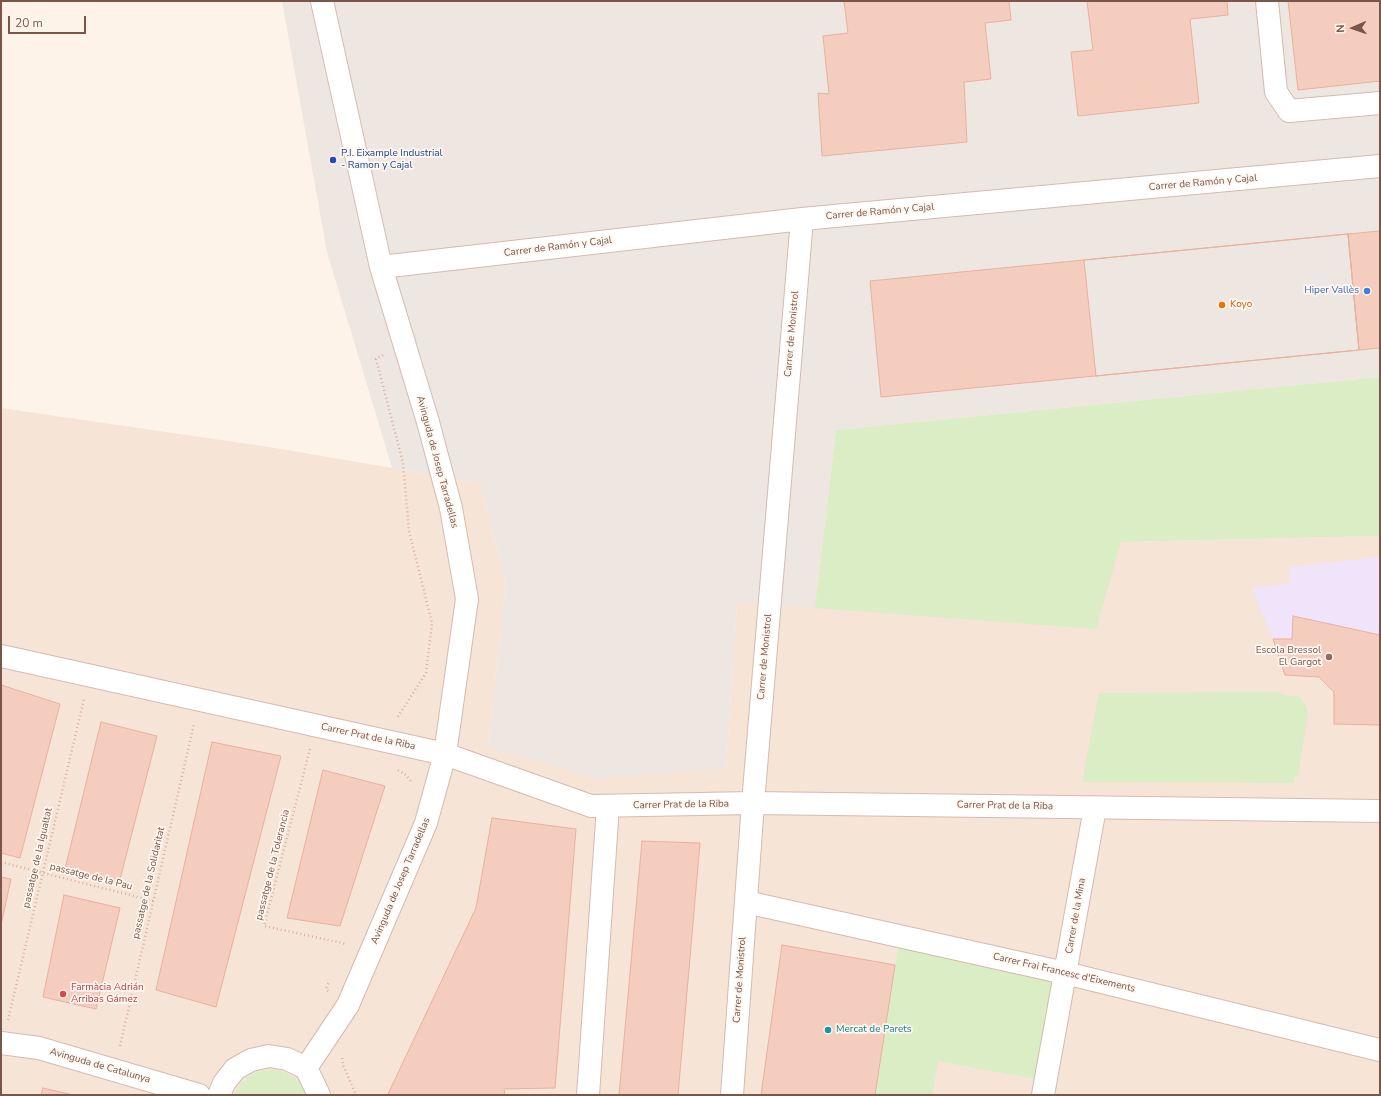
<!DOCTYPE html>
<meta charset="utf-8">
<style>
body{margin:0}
#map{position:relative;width:1381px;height:1096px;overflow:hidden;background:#fef3e8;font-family:"Nunito Sans",sans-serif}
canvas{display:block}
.frame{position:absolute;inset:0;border:2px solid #7a5549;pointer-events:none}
.north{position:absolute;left:1333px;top:8px;width:40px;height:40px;-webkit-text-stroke:3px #fff7f0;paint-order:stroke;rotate:268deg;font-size:11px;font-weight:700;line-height:16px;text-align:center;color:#7a5549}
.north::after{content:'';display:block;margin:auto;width:14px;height:18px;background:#7a5549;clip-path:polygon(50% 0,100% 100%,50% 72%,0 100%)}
.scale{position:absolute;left:8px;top:16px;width:78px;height:18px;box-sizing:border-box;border:2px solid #7a5549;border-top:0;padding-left:5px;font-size:12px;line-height:14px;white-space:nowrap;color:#7a5549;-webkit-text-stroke:3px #fff7f0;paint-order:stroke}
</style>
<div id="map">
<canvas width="1381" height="1096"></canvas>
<div class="frame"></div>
<div class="north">N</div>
<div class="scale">20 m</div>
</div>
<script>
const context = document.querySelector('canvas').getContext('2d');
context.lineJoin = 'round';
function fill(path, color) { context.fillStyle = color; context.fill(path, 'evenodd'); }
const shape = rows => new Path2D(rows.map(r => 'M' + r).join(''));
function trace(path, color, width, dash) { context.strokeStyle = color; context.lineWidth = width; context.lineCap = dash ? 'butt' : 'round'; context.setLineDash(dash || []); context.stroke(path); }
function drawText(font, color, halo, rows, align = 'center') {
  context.font = font + ' "Nunito Sans",sans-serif'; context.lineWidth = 3.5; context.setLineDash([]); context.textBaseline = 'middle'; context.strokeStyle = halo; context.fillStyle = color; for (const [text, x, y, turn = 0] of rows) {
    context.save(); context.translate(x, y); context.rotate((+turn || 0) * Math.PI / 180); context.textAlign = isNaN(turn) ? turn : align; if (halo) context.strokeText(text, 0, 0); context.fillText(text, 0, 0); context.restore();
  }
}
fill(shape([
 [1,408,269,447,480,483,506,583,488,747,726,768,737,602,1120,542,1380,536,1380,1095,1,1095]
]), '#f6e4d6');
fill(shape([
 [282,1,1380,1,1380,377,836,430,815,608,737,602,726,768,595,778,488,747,506,583,480,483,392,468,327,252]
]), '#eee6e1');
fill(shape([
 [1380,557,1380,725,1334,724,1334,692,1319,677,1285,675,1273,639,1252,588,1289,584,1289,567]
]), '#f0e4fa');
fill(shape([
 [1380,377,1380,536,1121,542,1096,629,815,608,836,430],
 [1276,692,1288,696,1299,696,1305,705,1308,712,1298,776,1294,777,1294,783,1082,782,1099,693],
 [900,936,1065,973,1045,1081,938,1061,932,1095,875,1095],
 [274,1070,286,1073,297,1080,306,1090,307,1095,234,1095,239,1086,248,1077,260,1071]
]), '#daedc5');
const building = shape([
 [844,1,1009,1,1011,20,985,23,991,79,964,82,967,142,822,156,818,93,829,94,823,36,848,33,844,1],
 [1087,1,1227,1,1228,15,1190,19,1199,103,1078,116,1071,52,1093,50,1087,1],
 [1288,1,1380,1,1380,81,1298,90,1288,1],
 [1380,231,1380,348,1359,350,1348,234,1380,231],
 [1348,234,1359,350,881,397,870,281,1348,234],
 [1348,234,1359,350,1096,376,1084,260,1348,234],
 [1293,616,1380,635,1380,725,1334,724,1334,692,1319,677,1285,675,1273,639,1292,639,1293,616],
 [1,685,60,704,20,858,1,853,1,685],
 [101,722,157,736,119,883,65,869,101,722],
 [212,742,281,756,216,1007,156,990,212,742],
 [323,770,385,786,340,926,287,918,323,770],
 [492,818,576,829,555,1088,504,1089,505,1095,389,1095,388,1094,476,908,492,818],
 [642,841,700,843,678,1095,619,1095,642,841],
 [1,877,11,879,1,925,1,877],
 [64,895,120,908,96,1009,43,997,64,895],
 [782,945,895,965,875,1095,761,1095,782,945],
 [43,1088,73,1095,41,1095,43,1088]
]);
fill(building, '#f5cdbe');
trace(building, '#e9b19d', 1);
const minor = shape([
 [1267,1,1276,92,1289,111,1380,103],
 [381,267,802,219,1380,166],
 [1,656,445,754,591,806,753,803,1380,811],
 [746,902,1065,973,1380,1050],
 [1,1043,39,1048,199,1095],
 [306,1068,348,1005,426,823,445,754,467,599,451,508,428,422,381,267,322,1],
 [219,1095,224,1083,235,1069,251,1060,269,1056,287,1059,306,1068,319,1095],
 [588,1095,608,806],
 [732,1095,753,803,802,219],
 [1043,1095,1095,808]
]);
trace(minor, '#d4bbaf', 24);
trace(shape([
 [383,355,376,359,403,463,409,531,432,623,426,673,397,718],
 [310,749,264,926,347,944],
 [398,770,406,775,412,783],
 [1,862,153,901],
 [328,991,326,989,329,982],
 [8,1020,84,699],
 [120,1046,194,724],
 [342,1058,343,1065,356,1095]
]), '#dbb0a0', 2.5, [1, 3]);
trace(minor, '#fff', 22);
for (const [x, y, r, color] of [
 [333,160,4,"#1a4fb4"],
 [1367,291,4,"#3f7fe0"],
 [1222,305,4,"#e8710a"],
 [1329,657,4,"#8d6e63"],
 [63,994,4,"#e0444e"],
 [828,1030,4,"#0f9aa8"]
]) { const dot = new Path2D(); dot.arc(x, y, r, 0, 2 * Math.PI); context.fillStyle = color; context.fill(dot); trace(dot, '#fff7f0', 1.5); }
drawText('10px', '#164399', '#fff7f0', [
 ["P.I. Eixample Industrial",341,154],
 ["- Ramon y Cajal",341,166]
], 'left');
drawText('10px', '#7a5549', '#fff7f0', [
 ["Carrer de Ramón y Cajal",1203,183,-5],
 ["Carrer de Ramón y Cajal",880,212,-5],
 ["Carrer de Ramón y Cajal",558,247,-7],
 ["Carrer de Monistrol",792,334,-85],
 ["Avinguda de Josep Tarradellas",437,462,75],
 ["Carrer de Monistrol",765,657,-85],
 ["Carrer Prat de la Riba",368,737,12],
 ["Carrer Prat de la Riba",681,805,-1],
 ["Carrer Prat de la Riba",1005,806,1],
 ["passatge de la Igualtat",38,858,-77],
 ["passatge de la Tolerancia",273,865,-76],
 ["passatge de la Pau",91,877,14],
 ["Avinguda de Josep Tarradellas",401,881,-67],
 ["passatge de la Solidaritat",149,883,-77],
 ["Carrer de la Mina",1076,916,-80],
 ["Carrer Frai Francesc d'Eixements",1064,973,13],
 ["Carrer de Monistrol",740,980,-86],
 ["Avinguda de Catalunya",100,1066,16]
]);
drawText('10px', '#366cbe', '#fff7f0', [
 ["Hiper Vallès",1359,291]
], 'right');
drawText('10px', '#c56008', '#fff7f0', [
 ["Koyo",1230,305]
], 'left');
drawText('10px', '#785e54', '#fff7f0', [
 ["Escola Bressol",1321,651],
 ["El Gargot",1321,663]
], 'right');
drawText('10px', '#be3a42', '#fff7f0', [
 ["Farmàcia Adrián",71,988],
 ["Arribas Gámez",71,1000]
], 'left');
drawText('10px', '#0d838f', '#fff7f0', [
 ["Mercat de Parets",836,1030]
], 'left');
</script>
